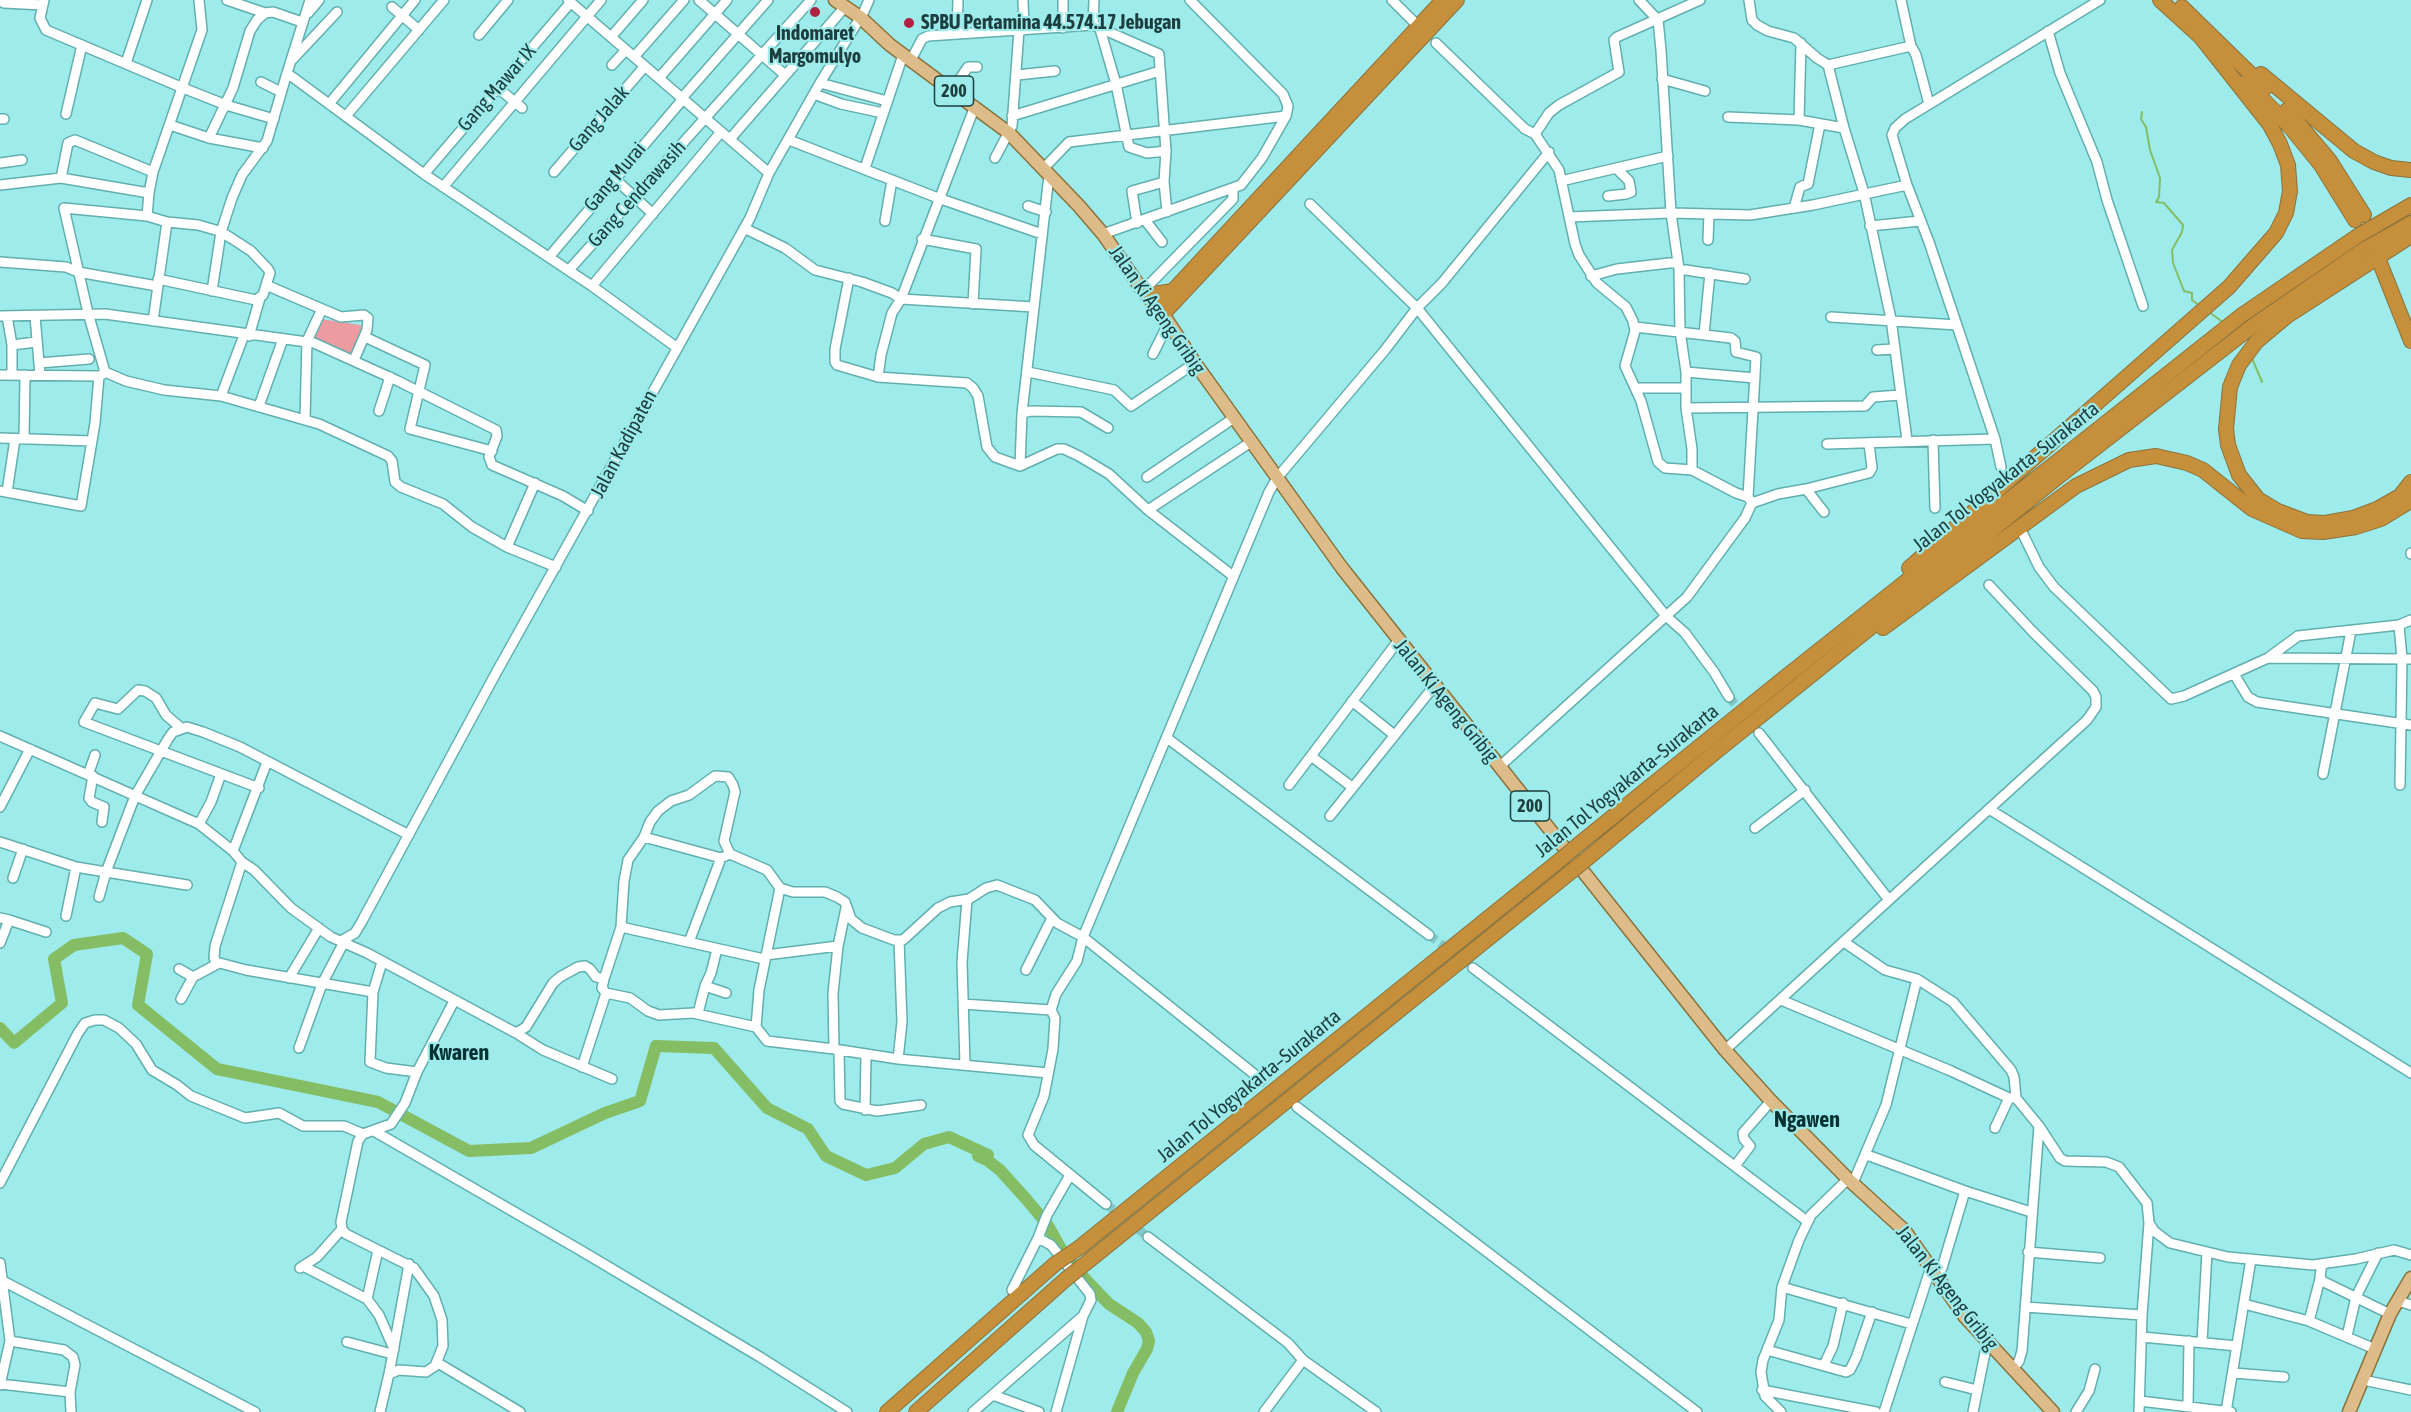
<!DOCTYPE html>
<meta charset="utf-8">
<style>
body{margin:0}
canvas{display:block;background:#9debea}
</style>
<canvas width="2411" height="1412"></canvas>
<script>
const context = document.querySelector('canvas').getContext('2d');
context.lineJoin = 'round';
function fill(path, color) { context.fillStyle = color; context.fill(path, 'evenodd'); }
const shape = rows => new Path2D(rows.map(r => 'M' + r).join(''));
function trace(path, color, width, dash) { context.strokeStyle = color; context.lineWidth = width; context.lineCap = dash ? 'butt' : 'round'; context.setLineDash(dash || []); context.stroke(path); }
function drawText(font, color, halo, rows, align = 'center') {
  context.font = font + ' "Asap Condensed",sans-serif'; context.lineWidth = 4.5; context.setLineDash([]); context.textBaseline = 'middle'; context.strokeStyle = halo; context.fillStyle = color; for (const [text, x, y, turn = 0] of rows) {
    context.save(); context.translate(x, y); context.rotate((+turn || 0) * Math.PI / 180); context.textAlign = isNaN(turn) ? turn : align; if (halo) context.strokeText(text, 0, 0); context.fillText(text, 0, 0); context.restore();
  }
}
fill(shape([
 [321,319,360,325,364,327,353,356,312,338]
]), '#ec9ba1');
trace(shape([
 [2142,112,2141,119,2146,127,2150,150,2160,178,2159,197,2156,202,2164,203,2183,225,2182,232,2172,250,2173,263,2184,291,2192,293,2192,300,2200,306],
 [2209,312,2224,323],
 [2251,356,2262,382]
]), '#85bd64', 2);
trace(shape([
 [0,1028,14,1043,62,1003,54,959,74,945,123,938,147,954,138,1005,217,1069,378,1102,469,1151,531,1148,605,1113,640,1101,656,1046,714,1048,767,1108,808,1129,826,1156,866,1175,895,1168,924,1144,949,1137,988,1155],
 [978,1156,987,1160,1000,1170,1027,1200,1047,1224,1061,1249,1085,1279,1109,1304,1138,1323,1146,1332,1149,1341,1147,1349,1133,1373,1117,1412]
]), '#85bd64', 12);
trace(shape([
 [1729,697,1744,715],
 [1429,935,1473,968],
 [1259,1078,1278,1093],
 [1106,1204,1148,1237]
]), '#83c8c8', 9, [9, 4.5]);
const minor = shape([
 [4,0,4,3,43,5],
 [44,0,40,18,46,30,183,88,226,105,274,119],
 [227,0,265,13],
 [568,0,769,173],
 [699,0,785,75],
 [1023,0,1024,30],
 [1094,0,1093,25,1159,54,1166,151,1164,182,1167,212],
 [1392,0,1416,24],
 [1639,0,1658,20,1661,50,1671,213,1679,269,1680,331,1686,372,1686,408,1692,449,1692,470],
 [1749,0,1752,20,1757,25,1768,31,1794,38,1817,58,1828,65,1911,46,1916,55,1929,104],
 [1901,0,1911,46],
 [392,7,419,30],
 [308,13,319,0],
 [861,18,869,0],
 [1063,28,1063,0],
 [1100,29,1116,84,1129,147,1147,153,1166,151],
 [2048,31,2060,73,2097,162,2107,200,2143,306],
 [957,34,958,0],
 [479,35,508,0],
 [611,37,643,0],
 [1436,43,1525,129,1535,134],
 [634,57,684,0],
 [292,60,337,12],
 [911,60,922,39,928,36,1093,25],
 [126,63,147,0],
 [612,65,626,50],
 [1828,65,1844,128,1864,193,1891,319,1907,440],
 [287,73,310,0],
 [1017,75,1055,71],
 [659,78,727,0],
 [1662,79,1705,91],
 [261,82,281,92],
 [820,83,887,101],
 [498,88,522,108],
 [952,90,968,67,977,67],
 [814,94,841,104,883,113],
 [682,98,768,0],
 [329,104,415,0],
 [66,114,82,45],
 [346,116,444,0],
 [1012,116,1160,71],
 [1728,117,1799,120,1844,128],
 [0,119,4,119],
 [1799,120,1801,43],
 [170,125,209,138,263,148],
 [209,138,233,88,250,31,257,20,265,13,273,12,302,22],
 [730,139,844,8],
 [789,140,938,198,1042,234],
 [995,158,1012,126,1019,30],
 [0,163,22,160],
 [865,168,903,55],
 [1043,169,1069,142,1286,116],
 [554,172,645,66],
 [424,174,571,2],
 [614,178,653,214],
 [1561,181,1668,156],
 [0,185,61,178],
 [443,187,601,0],
 [149,193,61,178,68,143,75,140,153,172],
 [1608,196,1626,194,1631,192,1629,181,1617,169],
 [1310,204,1417,308,1666,616,1685,633,1714,672,1729,697],
 [1028,206,1046,212],
 [1794,208,1800,187,1808,184,1820,124],
 [1569,217,1671,213,1750,215,1813,205,1907,185],
 [1145,220,1162,242],
 [885,221,892,180],
 [167,222,198,225,219,231,231,238,251,251,268,269,270,273,266,285,322,309,307,341,305,419],
 [1137,223,1132,191,1164,182],
 [1870,226,1920,221],
 [744,228,785,248,815,270,862,282,892,293,901,299,1034,307],
 [1103,234,1241,185,1262,158,1286,116,1288,106,1283,94,1190,0],
 [922,239,976,249,973,304],
 [1708,240,1709,214],
 [549,257,683,99],
 [0,262,66,267,78,272,157,286],
 [1679,269,1745,279],
 [569,270,811,0],
 [1591,276,1617,269,1678,262],
 [849,278,835,349,835,362,837,365,878,377,967,383,973,388,978,396,987,447,995,457,1020,466,1057,449,1064,449,1079,456,1109,474,1148,510,1233,576],
 [158,279,256,300,263,295,266,285],
 [592,286,721,132],
 [212,291,221,232,232,198,242,175,267,141,287,73,424,174,592,286,676,347],
 [1143,291,1233,199,1233,188],
 [322,309,341,317,364,315,368,318,367,330,354,360],
 [0,316,105,314,314,343,398,381,496,430,497,436,489,457,492,465,563,496,588,511],
 [7,316,12,345,12,375],
 [35,316,40,375],
 [1831,317,1957,325],
 [153,321,167,222,147,216,149,193,153,172,202,30,199,0],
 [1635,327,1731,338,1735,341,1736,352,1756,357,1748,497],
 [1704,334,1710,273],
 [249,336,260,298],
 [365,337,425,365,410,429,492,451],
 [12,345,36,342],
 [1877,350,1894,349],
 [1153,354,1169,322],
 [39,363,89,359],
 [105,372,126,381,164,390,221,396,319,424,388,456,392,461,395,482,401,487,443,504,472,527,507,547,556,567],
 [105,372,88,313,64,208,147,216],
 [1028,372,1114,390,1131,406,1195,363],
 [1686,372,1755,378],
 [0,375,99,376,103,374],
 [878,377,881,355,892,313,901,299,975,106],
 [1636,388,1686,388],
 [221,396,244,335],
 [259,406,283,339],
 [1686,408,1865,406,1873,397,1900,395],
 [379,411,390,377],
 [1022,413,1031,411,1081,412,1108,428],
 [24,437,25,375],
 [0,438,92,441],
 [1933,440,1935,508],
 [1827,444,1995,439],
 [1020,466,1022,413,1049,175],
 [2001,467,1995,439,1929,242,1907,185,1892,135,1895,128,1905,119,2100,0],
 [1147,477,1234,418],
 [1806,489,1869,473,1872,468,1869,444],
 [0,491,81,506,95,423,99,376],
 [7,492,15,439],
 [1752,503,1778,494,1806,489,1824,512],
 [1148,510,1251,442],
 [2023,534,2039,567,2054,587,2171,699,2184,696,2268,658,2298,636,2399,625,2411,620],
 [507,547,535,483],
 [2411,553,2411,554],
 [2399,625,2402,659,2400,785],
 [2268,658,2411,659],
 [2234,674,2248,697,2257,702,2411,725],
 [1352,701,1393,734],
 [181,728,166,715,156,698,145,691,138,690,118,709,95,703,84,722,259,788],
 [0,736,199,824,233,851,242,862,254,870,291,908,331,937,367,953,516,1033,526,1027,553,983,560,977,578,967,585,966,590,969,596,977,604,979,621,927,624,881,628,860,644,837,650,822,658,811,671,801,689,795,715,776,728,777,733,785,735,792,724,841,730,854,767,870,780,888,793,892,825,892,837,897,845,902,851,919,862,928,894,940,903,940,938,908,950,902,969,899,986,888,997,885,1035,900,1057,923,1083,937,1269,492,1277,478,1385,350,1417,308,1442,283,1549,152],
 [1167,738,1429,935],
 [1311,756,1352,787],
 [1499,767,1687,597,1745,518,1752,503,1748,497,1736,493,1692,470,1665,468,1658,462,1641,401,1625,366,1635,331,1633,321,1626,307,1597,283,1579,255,1575,244,1559,170,1535,134,1549,113,1559,105,1619,72,1614,40,1617,37,1700,0],
 [2323,774,2351,631],
 [88,775,95,755],
 [93,776,89,798,92,802,104,807,102,822],
 [1289,785,1398,641],
 [0,807,30,749],
 [1989,809,2411,1073],
 [1330,816,1435,685],
 [199,824,211,802,221,774],
 [1755,828,1805,790],
 [644,837,721,858],
 [0,842,76,867,106,872,135,796,168,739,173,732,187,727,203,732,240,747,409,835],
 [233,851,267,762],
 [242,862,215,946,214,958,216,962,246,970,373,992],
 [13,878,23,849],
 [780,888,759,990,756,1027,767,1041,834,1049],
 [99,897,106,872,187,885],
 [1889,900,2087,720,2096,707,2096,697,2093,691,2033,632,1989,585],
 [846,908,838,946,833,993,834,1049,898,1059,1048,1073],
 [66,916,76,867],
 [0,918,9,920,0,943],
 [9,920,46,932],
 [621,927,764,959],
 [341,941,355,933,361,923,496,673,750,218,769,173,820,83,860,18],
 [689,942,721,858,730,854],
 [1844,942,1885,970,1917,979,1953,1002,2011,1070,2014,1077,2016,1098,2039,1126,2060,1158,2065,1161,2106,1162,2119,1167,2147,1203,2149,1223,2154,1231,2170,1243,2228,1257,2313,1265,2356,1259,2394,1250,2411,1255],
 [766,955,838,946],
 [382,962,373,992,370,1062,386,1068,417,1072],
 [1473,968,1807,1221],
 [179,969,193,977],
 [1026,970,1052,918],
 [289,978,319,928],
 [705,986,711,973,717,949],
 [606,993,630,998,648,1011,659,1015,693,1013,756,1027],
 [181,999,193,977,219,963],
 [1781,1000,1951,1071,2009,1098,2016,1098],
 [963,1004,1051,1010],
 [698,1013,705,986,726,993],
 [516,1033,543,1050,612,1079],
 [299,1048,322,984,344,942],
 [839,1050,840,1101,843,1104,877,1111,921,1105],
 [1725,1050,1889,900,1759,733],
 [898,1059,902,1022,899,940],
 [965,1065,962,962,967,900],
 [582,1067,606,993,602,988,604,979],
 [1297,1107,1697,1412],
 [865,1110,866,1055],
 [1995,1128,2009,1098],
 [374,1131,580,1250,760,1357,847,1412],
 [1867,1155,1965,1191,2031,1212],
 [1735,1166,1750,1146,1744,1139,1743,1133,1771,1101],
 [0,1183,78,1033,85,1023,95,1020,104,1020,119,1028,136,1044,152,1070,177,1085,191,1096,245,1118,279,1113,303,1126,344,1126,363,1134],
 [1853,1183,1886,1105,1917,979],
 [1106,1204,1034,1145,1028,1135,1044,1096,1053,1049,1055,1018,1051,1010,1056,994,1077,961,1083,937,1259,1078],
 [1148,1237,1288,1343,1303,1360,1376,1412],
 [2028,1252,2100,1258],
 [0,1263,10,1341,64,1350,73,1357,75,1365,70,1392,71,1412],
 [2322,1264,2320,1276,2322,1281,2390,1314],
 [303,1266,367,1299,379,1315,394,1349],
 [300,1268,317,1257,342,1229],
 [1937,1275,1942,1268,1965,1191],
 [3,1281,255,1412],
 [1782,1287,1911,1324],
 [1012,1290,1038,1238],
 [367,1299,378,1250],
 [2398,1301,2411,1305],
 [2244,1304,2309,1321,2375,1349],
 [2025,1307,2142,1315],
 [2309,1321,2320,1279],
 [2347,1336,2356,1297,2378,1253],
 [2142,1337,2237,1346],
 [347,1342,392,1354],
 [2202,1342,2207,1252],
 [1767,1350,1846,1372,1850,1370,1856,1358,1872,1312],
 [438,1363,520,1412],
 [1824,1365,1833,1346,1843,1303],
 [2013,1369,2019,1361,2022,1351,2039,1126],
 [2233,1373,2284,1377],
 [389,1374,409,1264],
 [2363,1380,2411,1390],
 [1945,1382,1977,1390],
 [0,1384,70,1392],
 [0,1385,10,1341],
 [1762,1390,1876,1412],
 [993,1395,1039,1412],
 [2140,1401,2231,1412],
 [2188,1405,2189,1341],
 [380,1412,389,1374,399,1370,426,1372,435,1366,443,1346,442,1320,434,1296,414,1268,346,1234,342,1229,341,1222,358,1141,363,1134,391,1124,405,1103,417,1072,454,1001],
 [973,1412,1083,1316],
 [1056,1412,1083,1316,1091,1300,1090,1294,1051,1245,1038,1238,1047,1215,1070,1175],
 [1264,1412,1303,1360],
 [1781,1412,1765,1396,1761,1372,1763,1360,1779,1320,1782,1287,1799,1240,1811,1215,1848,1179],
 [1884,1412,1931,1267],
 [1973,1412,1987,1343],
 [2076,1412,2089,1391,2095,1369],
 [2139,1412,2142,1315,2149,1223],
 [2226,1412,2251,1259]
]);
const major = shape([
 [835,0,860,17,890,45,1009,133,1079,206,1103,234,1143,291,1163,314,1195,363,1342,568,1725,1050,1771,1101,1848,1179,1905,1231,1965,1317,2053,1412],
 [2349,1412,2390,1314,2411,1278]
]);
const highway = shape([
 [2160,0,2205,41],
 [2182,7,2265,88],
 [2261,74,2354,151,2374,162,2391,168,2411,170],
 [2246,82,2291,128,2321,165,2355,220],
 [2287,110,2330,161,2364,215],
 [2411,236,2287,316,2257,341,2239,365,2230,387,2226,429,2228,445,2239,475,2258,499,2278,511,2307,522,2325,523,2353,518,2377,509,2400,496,2411,482],
 [2380,263,2411,341],
 [1147,295,1173,291],
 [1157,308,1443,0],
 [1163,314,1457,0],
 [1909,568,2229,287,2276,233,2286,213,2290,191,2288,165,2280,144,2270,125,2199,35],
 [1883,628,2076,486,2129,460,2156,456,2187,463,2203,470,2252,509,2302,531,2323,532,2356,527,2381,519,2407,503,2411,498],
 [1579,844,1783,679,2242,315,2356,237,2411,205],
 [1589,857,1713,754,2063,473,2254,325,2363,250,2411,223],
 [1080,1247,1560,860],
 [1091,1259,1572,871],
 [887,1412,1055,1264],
 [916,1412,1066,1279]
]);
trace(minor, '#61afae', 12);
trace(major, '#8b733c', 15);
trace(highway, '#8b733c', 16);
trace(minor, '#fff', 9);
trace(major, '#ddbc89', 12);
trace(highway, '#c68f3b', 14);
const highwayBridge = shape([
 [1560,860,1579,844],
 [1572,871,1589,857],
 [1055,1264,1080,1247],
 [1066,1279,1091,1259]
]);
trace(highwayBridge, '#8b733c', 16, []);
trace(highwayBridge, '#c68f3b', 14);
for (const [x, y, r, color] of [
 [815,12,6,"#b32142"],
 [909,23,6,"#b32142"]
]) { const dot = new Path2D(); dot.arc(x, y, r, 0, 2 * Math.PI); context.fillStyle = color; context.fill(dot); trace(dot, '#9debea', 2); }
for (const [x, y, w] of [
 [954,91,39],
 [1530,806,39]
]) { const box = new Path2D(); box.roundRect(x - w / 2, y - 15, w, 30, 4.5); context.fillStyle = '#9debea'; context.fill(box); trace(box, '#1d3e3e', 1.5); }
drawText('bold 18px', '#1d3e3e', null, [
 ["200",954,91],
 ["200",1530,806]
]);
drawText('bold 20px', '#1d3e3e', '#9debea', [
 ["SPBU Pertamina 44.574.17 Jebugan",921,23],
 ["Indomaret",815,34,"center"],
 ["Margomulyo",815,57,"center"]
], 'left');
drawText('20px', '#1d3e3e', '#9debea', [
 ["Gang Mawar IX",497,88,-49],
 ["Gang Jalak",599,119,-49],
 ["Gang Murai",615,177,-50],
 ["Gang Cendrawasih",637,194,-48],
 ["Jalan Ki Ageng Gribig",1157,310,55],
 ["Jalan Kadipaten",624,444,-62],
 ["Jalan Tol Yogyakarta–Surakarta",2006,477,-38],
 ["Jalan Ki Ageng Gribig",1446,701,51],
 ["Jalan Tol Yogyakarta–Surakarta",1627,781,-39],
 ["Jalan Tol Yogyakarta–Surakarta",1249,1086,-39],
 ["Jalan Ki Ageng Gribig",1947,1288,52]
]);
drawText('bold 22px', '#043232', '#9debea', [
 ["Kwaren",459,1053],
 ["Ngawen",1807,1120]
]);
</script>
